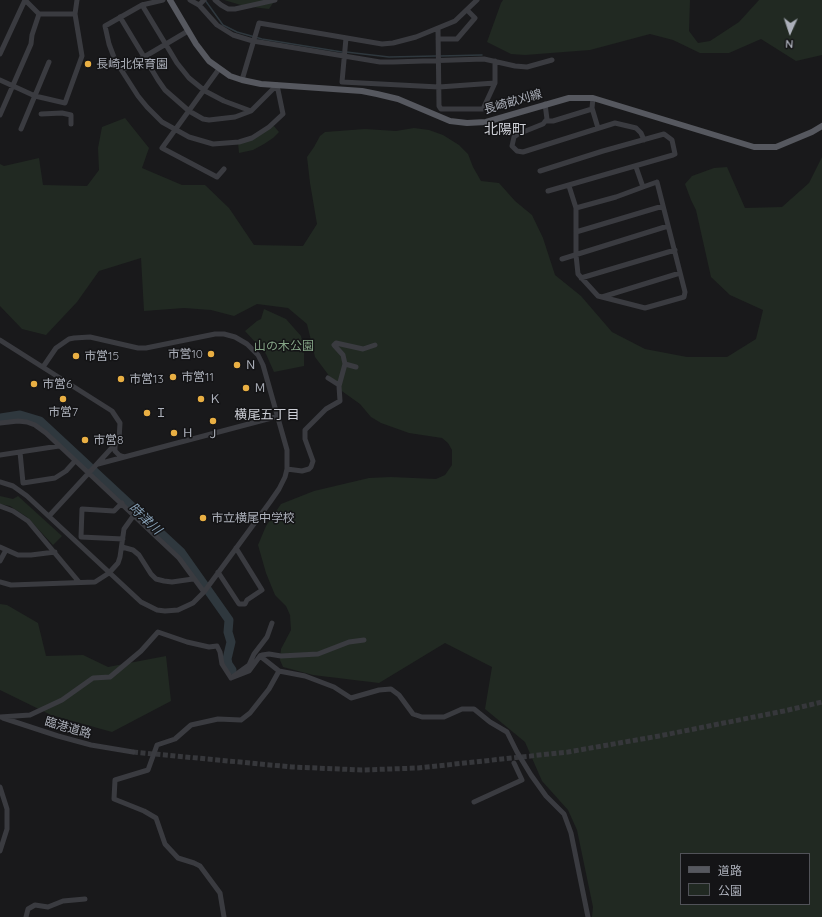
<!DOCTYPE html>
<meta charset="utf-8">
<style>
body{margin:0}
#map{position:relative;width:822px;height:917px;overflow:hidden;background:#19191b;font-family:Quicksand,"Noto Sans JP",sans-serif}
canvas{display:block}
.legend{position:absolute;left:680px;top:853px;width:130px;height:52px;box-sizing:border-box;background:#141416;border:1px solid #515258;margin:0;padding:5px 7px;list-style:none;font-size:12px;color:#acb0ba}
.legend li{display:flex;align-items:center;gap:8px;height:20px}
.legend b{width:20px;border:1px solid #515258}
.north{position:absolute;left:770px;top:12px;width:40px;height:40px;-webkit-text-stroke:3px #141416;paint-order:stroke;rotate:183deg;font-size:11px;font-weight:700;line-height:16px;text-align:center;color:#acb0ba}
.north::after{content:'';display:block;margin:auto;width:14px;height:18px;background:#acb0ba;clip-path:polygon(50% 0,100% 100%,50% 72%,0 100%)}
</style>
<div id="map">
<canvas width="822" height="917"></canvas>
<ul class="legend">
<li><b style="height:5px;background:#56585f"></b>道路</li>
<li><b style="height:11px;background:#212922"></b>公園</li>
</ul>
<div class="north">N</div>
</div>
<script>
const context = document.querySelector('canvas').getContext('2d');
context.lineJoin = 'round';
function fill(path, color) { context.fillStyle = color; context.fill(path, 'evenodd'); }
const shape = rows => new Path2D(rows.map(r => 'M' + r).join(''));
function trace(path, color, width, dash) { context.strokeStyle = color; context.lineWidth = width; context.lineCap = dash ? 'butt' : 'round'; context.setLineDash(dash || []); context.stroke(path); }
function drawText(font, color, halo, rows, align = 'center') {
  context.font = font + ' Quicksand,"Noto Sans JP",sans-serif'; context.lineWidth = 3; context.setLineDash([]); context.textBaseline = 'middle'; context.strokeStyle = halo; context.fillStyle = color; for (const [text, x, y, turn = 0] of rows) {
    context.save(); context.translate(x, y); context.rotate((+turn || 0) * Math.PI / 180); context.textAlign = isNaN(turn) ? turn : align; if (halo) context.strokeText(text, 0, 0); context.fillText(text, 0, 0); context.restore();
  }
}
fill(shape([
 [224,0,275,0,269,9,244,6],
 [503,0,690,0,689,31,698,43,710,41,739,22,759,0,822,0,822,55,796,61,761,39,729,53,700,53,673,40,650,34,590,50,525,55,511,54,487,42,501,3],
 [125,118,149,148,142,168,182,185,205,185,229,208,254,245,303,246,317,224,310,183,307,157,314,147,320,136,325,132,365,129,396,131,414,128,429,130,443,135,459,145,468,154,473,167,481,181,499,183,515,201,532,215,543,238,555,275,581,296,612,332,645,349,687,357,727,357,756,339,763,310,730,295,711,277,696,210,691,200,685,184,692,176,714,168,727,167,745,208,782,207,809,183,822,157,822,917,592,917,593,907,577,830,568,810,542,781,525,742,485,709,492,667,445,643,379,683,313,675,283,667,280,660,281,649,291,630,290,615,286,606,275,595,266,573,258,545,266,526,281,504,314,491,369,478,391,477,436,479,445,475,452,465,452,450,448,443,442,438,409,433,381,423,371,417,360,404,339,389,315,357,307,324,288,308,257,304,234,316,211,310,184,308,144,311,141,258,99,271,77,302,46,335,22,329,0,306,0,164,4,166,39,158,43,185,87,186,99,170,98,148,102,127],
 [681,854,809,854,809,904,681,904],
 [273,125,279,132,273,138,264,144,253,150,239,153,238,143],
 [264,309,286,319,301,336,304,350,304,366,274,372,266,354,245,331,257,321,261,319],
 [0,496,13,499,18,496,62,536,53,545,27,517,10,506,0,504],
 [0,604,7,605,38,623,46,656,83,655,108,667,166,656,171,701,112,732,51,715,0,690]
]), '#212922');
trace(shape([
 [205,0,223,25,237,32,262,39,342,52],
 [346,52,389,57,436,56],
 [440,56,482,55]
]), '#2f383e', 1.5);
trace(shape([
 [0,418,20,415,40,421,181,552,229,620,228,632,231,642,227,659,228,664,232,670]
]), '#2f383e', 9);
trace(shape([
 [133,752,292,767,362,770,418,768,568,752,659,736,784,711,822,702]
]), '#36373b', 5, [5, 2.5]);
trace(shape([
 [25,0,39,14,75,14],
 [163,0,142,5,105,26,109,44,115,60,138,96,147,107,162,122,189,137,213,144,239,142,252,138,269,127,283,114,277,85],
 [190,0,199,5,217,25,233,35,253,41,344,56,380,62,393,62,484,59,515,66,527,67,552,60],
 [215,0,221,5,228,9,235,9,275,0],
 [142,5,177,63,189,78,205,91,224,101,251,111],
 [199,5,204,0],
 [120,17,158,80,165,90,189,111,203,119,209,120,235,117,251,111,277,85],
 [438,28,439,106,441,109,483,109,495,83,495,61],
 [346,38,342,82,439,87,495,83],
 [438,39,457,39,475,18,467,10],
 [0,54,25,0],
 [219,69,162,148,217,177,224,169],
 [122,70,188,31],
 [0,80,35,96,65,103,82,56,75,14,77,0],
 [242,80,259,23,382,44,393,43,416,37,455,21,477,0],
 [593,98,592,108,598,128],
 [545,104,547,119,543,124,518,134,514,137,512,146,517,151,523,152,615,123,636,128,641,133,644,140],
 [41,114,62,113,71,115,71,124],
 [0,115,31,44,32,35,39,14],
 [546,121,553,121,592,109],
 [21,129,49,62],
 [540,171,603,151,664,134,672,140,675,154,673,155,548,191],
 [569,186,576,208,576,255,578,274,598,296,645,308,684,297,685,292,657,182,643,187,636,167],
 [576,208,616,197,643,187],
 [576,232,663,206],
 [562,259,668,226],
 [581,278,675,250],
 [602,297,680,273],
 [0,340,112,411,120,423,119,440,97,464,50,515],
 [345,364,343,355,334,345,336,343,363,349,375,345],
 [328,378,339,385],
 [0,423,18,421,27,422,35,425,46,433,179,558,204,592],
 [115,445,115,451,119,455,124,457],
 [20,452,23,483,55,478,66,471,75,461],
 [0,455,59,446],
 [98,464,279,416],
 [287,469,302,471,309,469,311,467,313,461,305,439,305,430,326,409,340,401,339,386,345,364,356,367],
 [0,482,13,486,27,496,141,602,157,610,165,611,178,610,193,603,204,592,270,502,279,489,285,477,287,469,287,450,263,365,258,355,247,344,235,337,224,334,215,334,146,348,138,348,90,337,74,338,69,339,56,348,43,367],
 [122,503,114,511,82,509,81,537,123,539],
 [0,506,13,511,28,521,79,582],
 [0,547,18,555,31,555,55,552],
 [122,547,133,550,139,555,151,574,156,579,164,581,172,582,193,579],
 [0,561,6,550],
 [218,572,239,604,245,604,247,600,262,590,236,548],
 [0,582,11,585,95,582,109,573,118,563,120,557,124,529,134,515],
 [260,656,262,655,269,654,281,656,318,654,349,642,364,640],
 [231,678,249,671,260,656,279,671,305,676,334,687,351,698,379,690,391,689,399,695,413,714,422,717,444,717,462,709,474,709,490,722,507,732,517,752,531,775,546,796,564,814,571,833,588,917],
 [0,717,30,715,62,700,93,678,110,677,141,651,158,632,187,642,209,647,217,646,220,652,222,664,231,678,249,665,254,654,267,637,272,623],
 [3,718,58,736,91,745,133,752],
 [0,787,7,809,7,829,0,851],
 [474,802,522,780,514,763],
 [26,917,28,909,35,905,48,907,63,901,85,899],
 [224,917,220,893,200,866,194,863,178,858,165,844,156,818,144,811,114,799,115,780,148,770,157,745,175,739,191,725,218,719,241,720,250,713,269,689,279,671]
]), '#3a3b40', 5);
trace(shape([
 [170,0,196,44,209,61,230,76,242,80,261,84,362,91,377,94,398,99,450,121,467,123,486,122,569,98,593,98,754,147,776,147,812,132,822,126]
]), '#56585f', 6);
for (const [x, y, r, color] of [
 [88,64,4,"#e9af43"],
 [211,354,4,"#e9af43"],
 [76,356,4,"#e9af43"],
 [237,365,4,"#e9af43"],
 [173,377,4,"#e9af43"],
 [121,379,4,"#e9af43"],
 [34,384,4,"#e9af43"],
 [246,388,4,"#e9af43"],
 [63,399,4,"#e9af43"],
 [201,399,4,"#e9af43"],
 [147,413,4,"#e9af43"],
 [213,421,4,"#e9af43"],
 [174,433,4,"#e9af43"],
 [85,440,4,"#e9af43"],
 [203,518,4,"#e9af43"]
]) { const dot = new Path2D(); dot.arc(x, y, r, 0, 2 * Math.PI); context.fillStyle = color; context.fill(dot); trace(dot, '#141416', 1.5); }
drawText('12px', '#acb0ba', '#141416', [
 ["長崎北保育園",96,64],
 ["市営10",203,354,"right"],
 ["市営15",84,356],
 ["Ｎ",245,365],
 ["市営11",181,377],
 ["市営13",129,379],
 ["市営6",42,384],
 ["Ｍ",254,388],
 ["Ｋ",209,399],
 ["市営7",63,412,"center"],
 ["Ｉ",155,413],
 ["Ｈ",182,433],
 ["Ｊ",213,434,"center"],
 ["市営8",93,440],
 ["市立横尾中学校",211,518]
], 'left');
drawText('12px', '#acb0ba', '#141416', [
 ["長崎畝刈線",513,102,-16],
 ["臨港道路",68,728,16]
]);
drawText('12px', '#84a486', '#141416', [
 ["山の木公園",284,346]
]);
drawText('13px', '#cdcfd6', '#141416', [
 ["横尾五丁目",267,415]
]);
drawText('italic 13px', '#859eb3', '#141416', [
 ["時津川",145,519,43]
]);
drawText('14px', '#cdcfd6', '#141416', [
 ["北陽町",505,130]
]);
</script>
